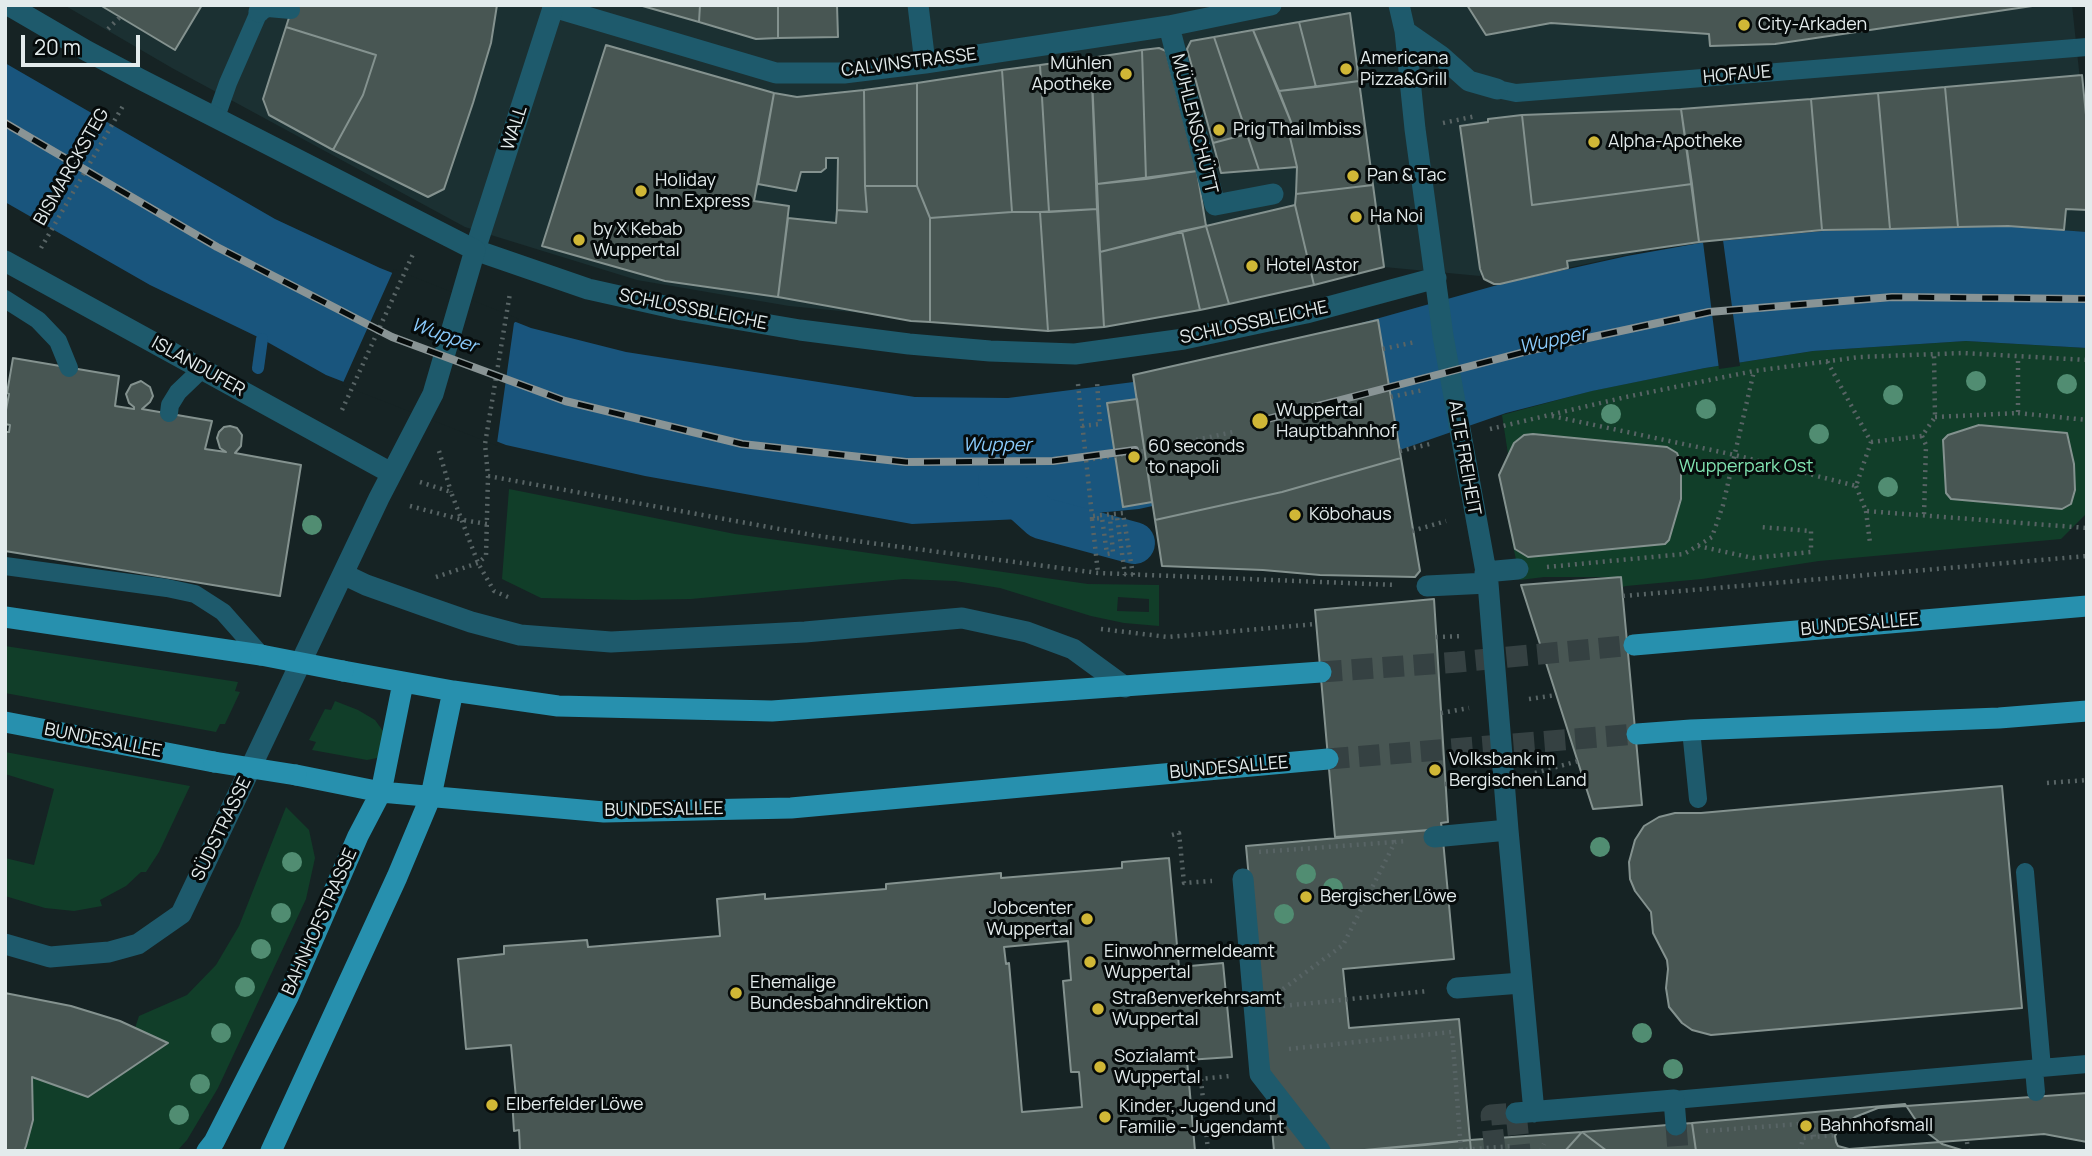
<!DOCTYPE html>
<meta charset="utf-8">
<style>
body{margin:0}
#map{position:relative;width:2092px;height:1156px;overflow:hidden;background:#162324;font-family:Manrope,sans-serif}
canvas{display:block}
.frame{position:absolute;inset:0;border:7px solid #e3ebec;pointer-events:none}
.scale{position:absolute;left:21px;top:35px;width:119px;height:32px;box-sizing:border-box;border:4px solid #e3ebec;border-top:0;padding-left:9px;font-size:21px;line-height:24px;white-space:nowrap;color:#e3ebec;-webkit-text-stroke:5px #060b0b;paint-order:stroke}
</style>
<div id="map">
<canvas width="2092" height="1156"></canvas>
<div class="frame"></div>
<div class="scale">20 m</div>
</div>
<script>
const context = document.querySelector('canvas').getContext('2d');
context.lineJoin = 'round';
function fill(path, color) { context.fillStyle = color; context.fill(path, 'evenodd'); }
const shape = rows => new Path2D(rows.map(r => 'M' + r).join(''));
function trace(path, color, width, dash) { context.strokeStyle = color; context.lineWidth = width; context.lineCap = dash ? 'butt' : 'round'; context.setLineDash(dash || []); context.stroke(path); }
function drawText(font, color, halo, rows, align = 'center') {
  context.font = font + ' Manrope,sans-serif'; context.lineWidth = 6; context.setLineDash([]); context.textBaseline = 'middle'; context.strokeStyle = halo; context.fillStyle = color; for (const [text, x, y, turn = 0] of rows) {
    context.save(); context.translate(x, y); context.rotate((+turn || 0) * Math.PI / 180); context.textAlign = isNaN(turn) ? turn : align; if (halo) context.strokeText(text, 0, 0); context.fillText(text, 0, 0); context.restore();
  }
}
fill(shape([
 [64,5,2072,5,2087,145,2087,232,2008,226,1826,227,1701,239,1494,284,1484,279,1481,274,1480,276,1384,267,1200,310,1105,328,1048,331,789,306,637,280,465,227,172,68]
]), '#1b3032');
fill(shape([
 [1966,341,2087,348,2087,513,2061,539,1819,561,1702,579,1626,586,1622,587,1620,577,1544,577,1520,580,1499,475,1508,454,1502,415,1591,391,1705,368,1813,351],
 [509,489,735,534,1088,584,1159,585,1159,626,1124,623,1091,616,1000,588,955,581,904,579,691,599,633,600,541,598,502,579],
 [1118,597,1149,599,1149,612,1117,611],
 [5,646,238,682,235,691,240,692,225,724,220,724,216,732,5,693],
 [335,701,358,710,375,720,383,731,384,751,377,758,367,760,312,750,316,742,309,740,325,709,331,710],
 [5,752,190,786,159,852,146,872,141,872,126,886,100,900,102,906,74,911,45,908,5,896,5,858,34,865,54,789,5,774],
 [286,807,309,830,315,858,306,899,218,1088,187,1140,177,1151,24,1151,33,1120,32,1077,88,1097,167,1043,135,1028,139,1016,187,995,216,965,239,926]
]), '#113e29');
fill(shape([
 [5,63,275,219,380,268,531,328,626,352,915,397,1008,398,1165,378,1501,284,1627,256,1700,243,1823,231,2007,226,2087,232,2087,348,1966,341,1813,351,1705,368,1592,391,1506,413,1391,453,1139,509,1042,518,912,524,645,476,506,445,326,375,262,339,150,285,5,202]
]), '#19557d');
fill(shape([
 [1723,240,1740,366,1719,369,1703,242],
 [394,269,519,319,514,323,497,443,498,446,342,385]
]), '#162324');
trace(shape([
 [258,368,262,339]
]), '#19557d', 12);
trace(shape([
 [999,480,1041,518,1134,543]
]), '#19557d', 42);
const building = shape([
 [100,5,202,5,175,50,100,5],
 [293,5,497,5,491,43,473,103,444,189,428,197,333,150,363,95,376,55,286,27,293,5],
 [639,5,700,5,699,22,639,5],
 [700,5,778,5,778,38,756,39,699,22,700,5],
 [778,5,837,5,838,37,778,38,778,5],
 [1467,5,2039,5,1775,44,1710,46,1709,34,1551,23,1486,35,1467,5],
 [1350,13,1359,81,1316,87,1299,22,1350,13],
 [1299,22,1316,87,1279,91,1253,30,1299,22],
 [286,27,376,55,363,95,333,150,269,115,263,99,286,27],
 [1253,30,1293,127,1288,129,1297,167,1259,170,1214,37,1253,30],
 [1214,37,1247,134,1213,143,1187,49,1191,41,1214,37],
 [606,45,774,93,754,201,789,206,778,297,665,281,542,246,606,45],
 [1159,48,1166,51,1197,171,1146,179,1142,50,1159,48],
 [1142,50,1146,179,1097,184,1091,58,1142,50],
 [1091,58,1097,209,1049,212,1040,65,1091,58],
 [1040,65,1049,212,1012,212,1002,70,1040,65],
 [1002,70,1012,212,930,218,917,186,917,83,1002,70],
 [2082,75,2087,125,2087,210,2066,209,2064,230,2008,226,1958,227,1945,87,2082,75],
 [1359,81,1373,185,1296,194,1297,167,1288,129,1293,127,1279,91,1359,81],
 [917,83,917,186,865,186,864,90,917,83],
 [1945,87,1958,227,1890,229,1878,93,1945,87],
 [864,90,865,186,867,212,837,210,838,158,826,158,826,168,821,172,801,172,796,191,758,184,774,93,797,97,864,90],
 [1878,93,1890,229,1822,230,1811,99,1878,93],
 [1811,99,1822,230,1699,242,1681,109,1811,99],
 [1681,109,1692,184,1532,205,1522,115,1681,109],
 [1522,115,1532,205,1692,184,1699,242,1567,261,1568,268,1500,284,1494,284,1484,279,1480,269,1460,126,1488,122,1488,119,1522,115],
 [1247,134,1259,170,1221,173,1213,143,1247,134],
 [1197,171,1206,226,1100,252,1097,184,1197,171],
 [1373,185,1384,267,1314,285,1295,205,1296,194,1373,185],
 [865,186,917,186,930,218,930,322,911,321,778,297,788,218,836,223,837,210,867,212,865,186],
 [1295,205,1314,285,1229,304,1206,226,1295,205],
 [1097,209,1104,327,1048,331,1040,212,1097,209],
 [1012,212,1040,212,1048,331,930,322,930,218,1012,212],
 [1206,226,1229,304,1200,310,1182,231,1206,226],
 [1182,231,1200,310,1104,327,1100,252,1182,231],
 [1378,320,1401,458,1282,492,1155,520,1133,375,1378,320],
 [13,358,119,376,115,406,134,409,134,407,129,403,126,394,131,385,141,381,150,387,153,396,150,402,142,409,212,421,205,449,226,452,220,448,217,438,219,432,224,427,230,426,237,428,242,435,241,446,235,453,301,465,280,596,5,551,5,432,9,432,10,425,5,424,5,415,9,394,7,393,13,358],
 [1137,399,1152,502,1123,507,1107,403,1137,399],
 [1979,425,2067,433,2074,464,2075,490,2071,504,2062,509,1951,499,1946,493,1943,440,1948,435,1979,425],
 [1533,434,1667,447,1677,453,1681,463,1681,499,1669,540,1665,544,1528,557,1515,549,1499,475,1514,443,1524,435,1533,434],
 [1401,458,1420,571,1415,577,1320,575,1263,570,1162,566,1155,520,1282,492,1401,458],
 [1621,577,1642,805,1593,809,1521,585,1621,577],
 [1434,599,1448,822,1441,823,1442,829,1335,837,1315,610,1434,599],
 [2002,786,2022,1008,1711,1035,1692,1030,1682,1023,1669,1007,1666,988,1668,969,1667,960,1653,933,1651,912,1635,891,1630,879,1629,862,1635,840,1644,826,1659,817,1675,813,1701,813,2002,786],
 [1442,829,1454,959,1343,969,1349,1028,1459,1019,1470,1140,1354,1151,1274,1151,1246,846,1442,829],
 [1169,858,1179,967,1223,963,1232,1057,1187,1060,1195,1151,520,1151,519,1130,514,1131,512,1099,516,1098,511,1045,466,1049,458,959,504,954,504,946,587,940,588,947,720,936,717,899,765,894,765,899,886,889,886,884,1001,873,1001,878,1122,868,1122,862,1169,858],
 [1068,941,1071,980,1063,981,1071,1072,1079,1072,1082,1107,1022,1112,1009,963,1006,964,1004,947,1068,941],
 [5,993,71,1006,120,1021,168,1043,88,1097,32,1077,33,1120,26,1146,24,1151,5,1151,5,993],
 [2087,1093,2087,1142,2044,1134,1849,1149,1838,1146,1836,1142,1835,1136,1838,1130,1855,1117,1878,1108,2087,1093],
 [1905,1104,1921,1128,1942,1144,1965,1151,1696,1151,1692,1123,1905,1104],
 [1692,1123,1696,1151,1607,1151,1582,1132,1692,1123],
 [1582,1132,1595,1142,1607,1151,1565,1151,1582,1132],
 [1582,1132,1565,1151,1471,1151,1470,1140,1582,1132],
 [1470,1140,1471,1151,1354,1151,1425,1145,1470,1140]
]);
fill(building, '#485653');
trace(building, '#84928f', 2);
trace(shape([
 [1676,1125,1678,1151],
 [1495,1151,1491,1115,1516,1113,1520,1151]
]), '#354142', 21, [21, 10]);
trace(shape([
 [1321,672,1458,662,1634,645],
 [1328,759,1637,734]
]), '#354142', 21, [21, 10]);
trace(shape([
 [108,29,120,17],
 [1443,123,1476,116],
 [41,248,124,104],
 [1383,349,1415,342],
 [1078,384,1092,516],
 [1391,397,1423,390],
 [342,410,414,252],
 [2018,413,2087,420],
 [1552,416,1735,455,1856,486,1871,442,1827,361],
 [1935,417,2018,413,2018,357],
 [1082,426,1100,424,1097,382],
 [1490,429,1626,397,1754,371,1860,357,1963,353,2087,360],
 [1922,436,1926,445,1924,516],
 [1871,442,1922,436,1935,417,1934,354],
 [439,451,451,492],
 [1400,451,1434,443],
 [1086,460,1145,451,1233,432],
 [488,476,818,536,1098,573,1396,585],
 [420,482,451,492,478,563,494,591,508,597],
 [1856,486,1866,511,2087,528],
 [410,506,463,520,487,524],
 [1866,511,1870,543],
 [1093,516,1123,513,1133,575],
 [1092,517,1092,519,1102,518,1107,554,1113,553,1110,518,1117,517,1125,575],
 [1092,519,1098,573],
 [1412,531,1446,521],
 [1698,546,1753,558,1811,552,1811,531,1760,527],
 [1547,567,1684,554,1712,537,1723,505,1754,371],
 [436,577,478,563,486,556,488,476,485,444,510,293],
 [1623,596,2087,556],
 [1101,629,1168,637,1316,624],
 [1436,637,1464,636],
 [1529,699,1556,695],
 [1441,713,1469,708],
 [1535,773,1578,761],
 [2047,783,2087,780],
 [1445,784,1474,783],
 [1172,835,1179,833,1184,883,1212,881],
 [1259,852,1395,842],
 [1283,989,1343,945,1395,842,1406,841],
 [1283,1006,1428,991],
 [1289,1049,1452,1032,1461,1150,1512,1146],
 [1706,1131,1813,1123,1814,1137],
 [1967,1142,1968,1151],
 [1208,1151,1201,1079,1230,1076],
 [1541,1151,1544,1144],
 [1800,1151,1803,1138,1836,1135]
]), '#586465', 4.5, [2, 5]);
trace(shape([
 [1497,89,1516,93,2087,47],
 [216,117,228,83,259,12,268,8,291,10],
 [5,299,38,320,58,341,69,368],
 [169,413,170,405,178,392,202,369],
 [5,566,167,588,195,594,223,612,261,655],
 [1691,730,1698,799],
 [2025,872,2042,1068],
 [2034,1069,2036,1092],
 [1674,1100,2087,1064]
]), '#1e5a6c', 18);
trace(shape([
 [918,5,925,63],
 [1399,5,1405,31,1415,129,1443,336,1488,583,1508,830,1534,1112],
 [553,7,776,73,844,73,925,63,1169,26,1271,5],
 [259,12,261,5],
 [1169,26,1215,205,1273,194],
 [1405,31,1441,56,1469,81,1497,89],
 [475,250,588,289,682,310,800,330,909,344,990,351,1075,354,1184,339,1306,313,1436,278],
 [1485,572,1518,569],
 [1427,586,1488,583],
 [1434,837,1508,830],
 [1243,879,1260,1074,1320,1151],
 [1457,988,1521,983],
 [1516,1113,1674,1100,1676,1125]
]), '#1e5a6c', 21);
trace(shape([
 [475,250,554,5]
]), '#1e5a6c', 21);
trace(shape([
 [5,261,391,473],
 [343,574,366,585,425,606,471,622,520,635,611,642,805,632,962,618,1027,632,1073,649,1125,687],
 [5,944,50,957,109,952,138,944,181,914,379,498,433,394,475,250,140,79,87,51,8,5]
]), '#1e5a6c', 21);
trace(shape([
 [5,617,261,655],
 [1634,645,2087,606],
 [343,671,453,691,558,706,772,711,1321,672],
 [5,722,214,762],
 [1637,734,1691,730,1999,718,2087,711],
 [296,775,381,792,604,812,791,808,1328,759],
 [207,1151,214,1142,288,997,358,836,381,792,403,683],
 [271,1151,397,877,431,796,453,691]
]), '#2790ae', 21);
const rail = shape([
 [5,123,217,247,392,337,565,401,742,444,906,462,1053,461,1135,450],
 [1260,421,1532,350,1709,312,1892,297,2087,299]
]);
trace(rail, '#899495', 8);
trace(rail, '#060b0b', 5, [16]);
trace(shape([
 [261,655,343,671],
 [214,762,296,775]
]), '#2790ae', 21);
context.fillStyle = '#518d72';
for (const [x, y] of [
 [1976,381],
 [2067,384],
 [1893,395],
 [1706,409],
 [1611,414],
 [1819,434],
 [1888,487],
 [312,525],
 [1600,847],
 [292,862],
 [1306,874],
 [1333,888],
 [281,913],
 [1284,914],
 [261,949],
 [245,987],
 [221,1033],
 [1642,1033],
 [1673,1069],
 [200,1084],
 [179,1115]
]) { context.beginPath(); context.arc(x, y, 10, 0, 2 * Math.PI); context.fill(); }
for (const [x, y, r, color] of [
 [1744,25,7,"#d0b736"],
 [1346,69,7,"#d0b736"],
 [1126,74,7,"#d0b736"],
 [1219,130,7,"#d0b736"],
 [1594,142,7,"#d0b736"],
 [1353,176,7,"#d0b736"],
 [641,191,7,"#d0b736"],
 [1356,217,7,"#d0b736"],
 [579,240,7,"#d0b736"],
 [1252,266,7,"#d0b736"],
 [1260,421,9,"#d0b736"],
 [1134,457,7,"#d0b736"],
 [1295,515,7,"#d0b736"],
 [1435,770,7,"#d0b736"],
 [1306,897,7,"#d0b736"],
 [1087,919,7,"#d0b736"],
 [1090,962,7,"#d0b736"],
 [736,993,7,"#d0b736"],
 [1098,1009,7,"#d0b736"],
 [1100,1067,7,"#d0b736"],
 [492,1105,7,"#d0b736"],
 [1105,1117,7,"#d0b736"],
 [1806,1126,7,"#d0b736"]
]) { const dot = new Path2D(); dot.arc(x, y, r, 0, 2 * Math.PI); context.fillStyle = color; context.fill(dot); trace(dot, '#060b0b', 2.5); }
drawText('18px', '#e3ebec', '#060b0b', [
 ["City-Arkaden",1758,25],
 ["Americana",1360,59],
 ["Pizza&Grill",1360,80],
 ["Mühlen",1112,64,"right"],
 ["Apotheke",1112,85,"right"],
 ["Prig Thai Imbiss",1233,130],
 ["Alpha-Apotheke",1608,142],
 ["Pan & Tac",1367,176],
 ["Holiday",655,181],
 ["Inn Express",655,202],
 ["Ha Noi",1370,217],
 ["by X Kebab",593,230],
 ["Wuppertal",593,251],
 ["Hotel Astor",1266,266],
 ["Wuppertal",1276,411],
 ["Hauptbahnhof",1276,432],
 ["60 seconds",1148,447],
 ["to napoli",1148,468],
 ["Köbohaus",1309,515],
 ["Volksbank im",1449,760],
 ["Bergischen Land",1449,781],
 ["Bergischer Löwe",1320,897],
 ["Jobcenter",1073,909,"right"],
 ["Wuppertal",1073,930,"right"],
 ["Einwohnermeldeamt",1104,952],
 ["Wuppertal",1104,973],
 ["Ehemalige",750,983],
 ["Bundesbahndirektion",750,1004],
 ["Straßenverkehrsamt",1112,999],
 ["Wuppertal",1112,1020],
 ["Sozialamt",1114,1057],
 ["Wuppertal",1114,1078],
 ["Elberfelder Löwe",506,1105],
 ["Kinder, Jugend und",1119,1107],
 ["Familie - Jugendamt",1119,1128],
 ["Bahnhofsmall",1820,1126]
], 'left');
drawText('18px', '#e3ebec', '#060b0b', [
 ["CALVINSTRASSE",909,63,-7],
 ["HOFAUE",1737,75,-5],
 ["MÜHLENSCHÜTT",1194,124,76],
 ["WALL",515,128,-72],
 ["BISMARCKSTEG",72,167,-60],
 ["SCHLOSSBLEICHE",693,310,11],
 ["SCHLOSSBLEICHE",1254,323,-12],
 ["ISLANDUFER",198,367,29],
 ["ALTE FREIHEIT",1464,458,80],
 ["BUNDESALLEE",1860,625,-5],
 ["BUNDESALLEE",103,741,11],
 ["BUNDESALLEE",1229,768,-5],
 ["BUNDESALLEE",664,810,-1],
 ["SÜDSTRASSE",222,829,-64],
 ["BAHNHOFSTRASSE",320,922,-66]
]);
drawText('18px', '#81e4b1', '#060b0b', [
 ["Wupperpark Ost",1746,467]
]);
drawText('italic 19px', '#89c9fa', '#060b0b', [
 ["Wupper",444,336,20],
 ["Wupper",1553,341,-12],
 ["Wupper",997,446]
]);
</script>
